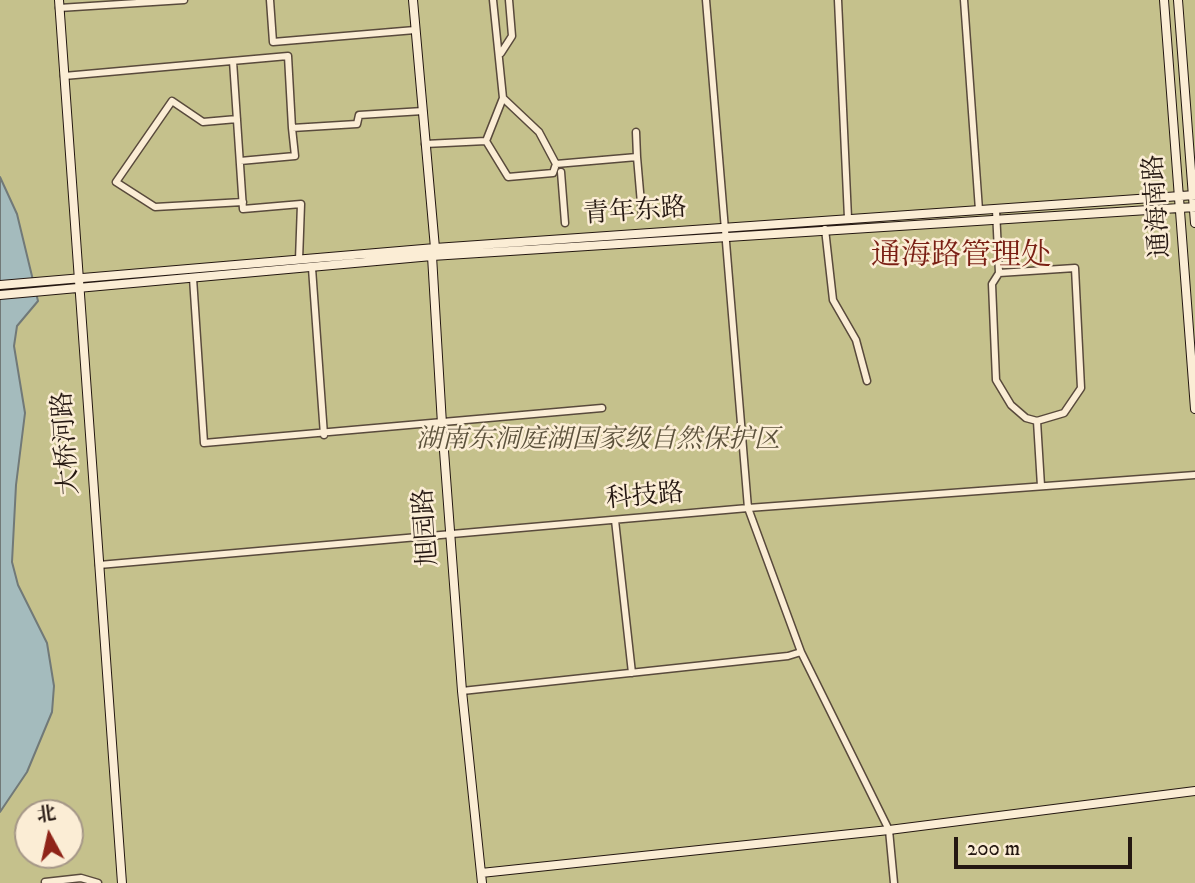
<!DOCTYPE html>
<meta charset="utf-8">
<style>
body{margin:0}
#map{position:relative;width:1195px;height:883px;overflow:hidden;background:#f9e3be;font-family:"IM FELL DW Pica","Noto Serif SC",serif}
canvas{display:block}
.north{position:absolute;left:14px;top:799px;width:70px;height:70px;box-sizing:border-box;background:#fbedd5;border:2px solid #a59787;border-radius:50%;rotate:352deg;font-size:19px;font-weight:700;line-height:28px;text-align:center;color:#241711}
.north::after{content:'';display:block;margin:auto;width:24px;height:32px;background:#8f2418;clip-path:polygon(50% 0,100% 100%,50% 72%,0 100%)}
.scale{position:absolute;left:954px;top:837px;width:178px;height:32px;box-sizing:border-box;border:4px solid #241711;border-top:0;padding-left:9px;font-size:21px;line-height:24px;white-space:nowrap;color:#241711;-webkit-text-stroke:5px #fbedd5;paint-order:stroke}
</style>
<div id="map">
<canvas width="1195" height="883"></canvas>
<div class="north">北</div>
<div class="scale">200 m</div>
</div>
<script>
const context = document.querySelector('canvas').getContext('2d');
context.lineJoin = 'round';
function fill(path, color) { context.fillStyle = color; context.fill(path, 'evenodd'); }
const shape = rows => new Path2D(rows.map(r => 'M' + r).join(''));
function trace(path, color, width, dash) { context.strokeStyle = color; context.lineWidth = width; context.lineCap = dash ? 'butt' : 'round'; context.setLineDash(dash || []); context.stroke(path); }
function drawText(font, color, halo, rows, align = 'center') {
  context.font = font + ' "IM FELL DW Pica","Noto Serif SC",serif'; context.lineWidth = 5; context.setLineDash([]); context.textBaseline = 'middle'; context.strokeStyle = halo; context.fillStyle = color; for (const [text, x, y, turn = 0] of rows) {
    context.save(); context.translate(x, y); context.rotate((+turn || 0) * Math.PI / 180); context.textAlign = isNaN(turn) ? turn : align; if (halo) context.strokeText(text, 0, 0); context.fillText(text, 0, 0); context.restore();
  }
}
fill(shape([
 [0,0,1195,0,1195,883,0,883],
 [28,813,70,813,70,855,28,855]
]), '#c5c18c');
const water = shape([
 [0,177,17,214,38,301,17,326,14,346,25,413,16,485,12,562,18,585,47,643,54,686,52,712,27,772,0,812,0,177]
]);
fill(water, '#a4bbbd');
trace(water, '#717978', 2);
const street = shape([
 [270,0,273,42,415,30],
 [706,0,748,508,801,652,889,830,894,883],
 [838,0,848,218],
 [964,0,979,210],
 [59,8,184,0],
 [501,53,512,36,509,0],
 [233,61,243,209,301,204,299,260],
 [64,76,288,56,292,128,357,124,359,115,423,111],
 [237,119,203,122,172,101,116,182,155,207,243,202],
 [636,132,637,157],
 [486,141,508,177,553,173,556,164,539,132,503,98],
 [425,144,486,141,503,98,493,0],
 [240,161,295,156,292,128],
 [556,164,637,157,642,215],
 [561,172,565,223],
 [996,210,999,273,992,284,996,380,1011,405,1026,418,1037,421,1041,486],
 [825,229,833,300,856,340,867,381],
 [312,268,324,435],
 [999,273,1075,268,1081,388,1064,413,1037,421],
 [193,278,204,443,602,408],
 [615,520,632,673],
 [99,565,748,508,1195,475],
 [462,691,788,656,801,652],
 [45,882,81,878,98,883]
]);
const secondary = shape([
 [59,0,122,883],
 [413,0,435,248,432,256,442,424,462,691,482,883],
 [1164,0,1195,409],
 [1178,0,1195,223],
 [0,285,435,248,1195,195],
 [0,295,432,256,1195,207],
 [481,873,889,830,1195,791]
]);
trace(street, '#594a3c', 9);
trace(secondary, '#241711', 10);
trace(street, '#fbedd5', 6);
trace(secondary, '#fbedd5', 8);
drawText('26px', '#241711', '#fbedd5', [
 ["通海南路",1159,206,-94],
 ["青年东路",635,213,-4],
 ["大桥河路",68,443,-94],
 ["科技路",645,498,-5],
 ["旭园路",428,527,-94]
]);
drawText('italic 26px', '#5c523c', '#fbedd5', [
 ["湖南东洞庭湖国家级自然保护区",598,442]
]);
drawText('30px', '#7a1f14', '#fbedd5', [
 ["通海路管理处",961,258]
]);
</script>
